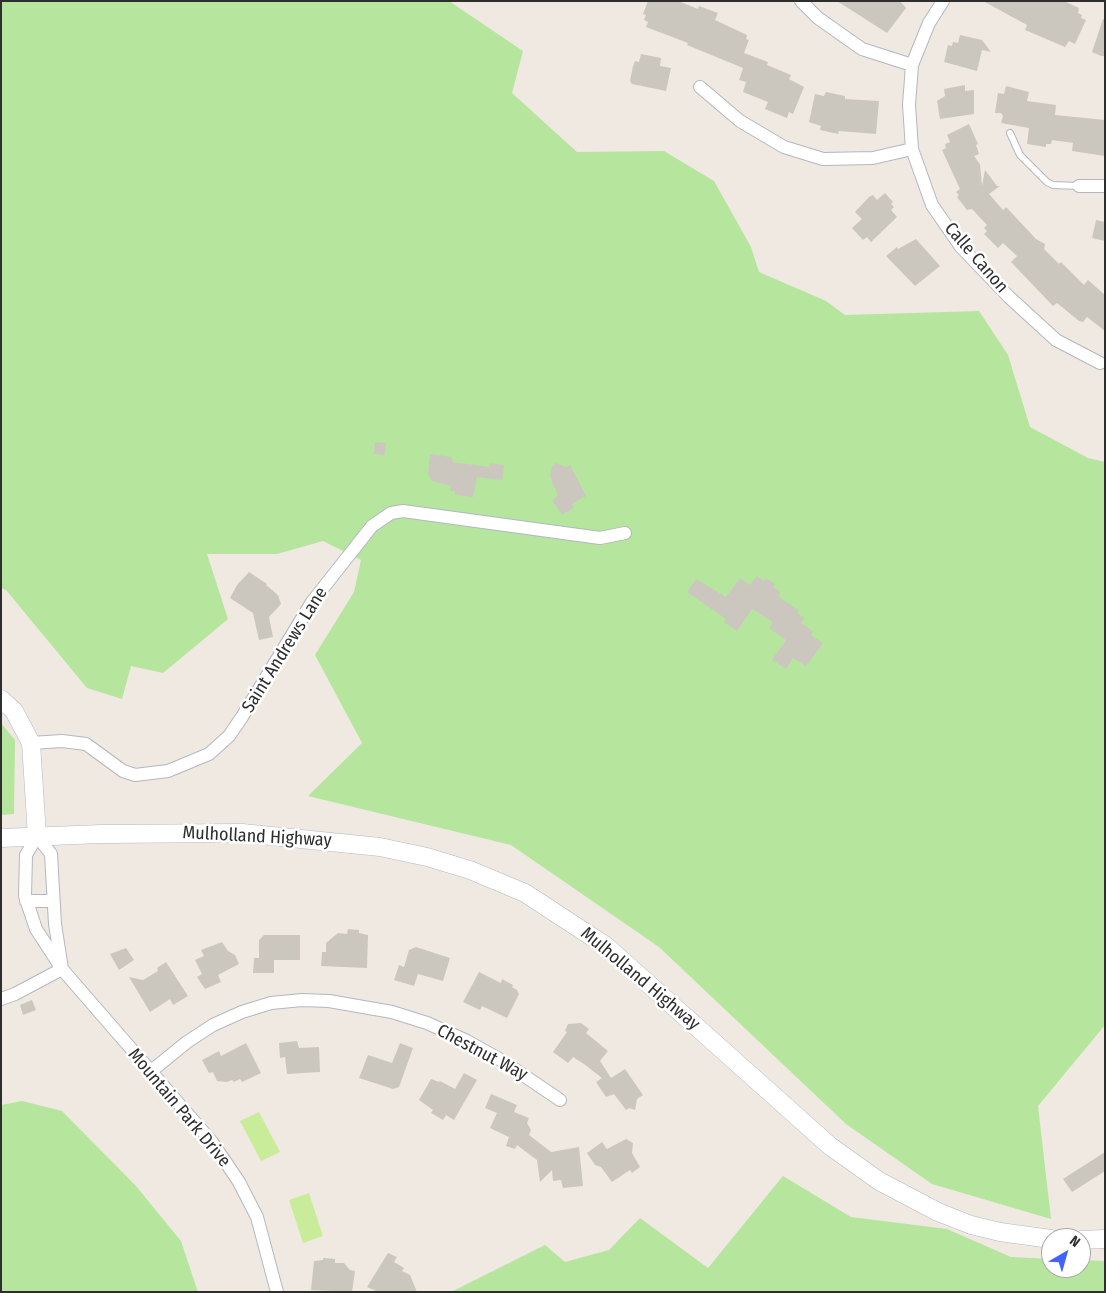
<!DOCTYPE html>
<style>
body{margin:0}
#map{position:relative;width:1106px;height:1293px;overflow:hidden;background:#efe9e1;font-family:"Fira Sans Condensed",sans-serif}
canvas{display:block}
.frame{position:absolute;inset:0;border:2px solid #2e2e2e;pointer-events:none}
.north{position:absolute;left:1041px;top:1228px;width:50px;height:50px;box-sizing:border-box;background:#fff;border:1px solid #ababab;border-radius:50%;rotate:38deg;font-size:14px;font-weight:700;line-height:20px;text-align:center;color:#2e2e2e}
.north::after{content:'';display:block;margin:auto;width:18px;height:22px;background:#4264fb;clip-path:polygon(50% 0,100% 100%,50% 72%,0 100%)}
</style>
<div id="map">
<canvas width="1106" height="1293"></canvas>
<div class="frame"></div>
<div class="north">N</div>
</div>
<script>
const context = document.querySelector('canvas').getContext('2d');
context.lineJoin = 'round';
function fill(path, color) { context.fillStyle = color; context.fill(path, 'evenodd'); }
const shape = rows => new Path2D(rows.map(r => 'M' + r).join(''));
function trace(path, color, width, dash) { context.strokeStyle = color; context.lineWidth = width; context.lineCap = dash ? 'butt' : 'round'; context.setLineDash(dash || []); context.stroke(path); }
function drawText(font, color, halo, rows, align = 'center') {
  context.font = font + ' "Fira Sans Condensed",sans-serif'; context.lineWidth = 5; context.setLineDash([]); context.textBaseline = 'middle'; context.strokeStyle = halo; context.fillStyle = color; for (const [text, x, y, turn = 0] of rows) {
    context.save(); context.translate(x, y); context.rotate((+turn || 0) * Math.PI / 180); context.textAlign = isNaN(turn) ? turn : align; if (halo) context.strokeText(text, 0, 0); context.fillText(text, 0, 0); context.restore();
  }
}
fill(shape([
 [1,1,449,1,523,51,512,93,577,152,664,151,714,181,751,247,759,272,826,301,845,315,979,311,1008,355,1030,427,1088,458,1105,462,1105,1025,1038,1106,1051,1219,932,1184,846,1124,659,947,511,845,308,796,362,743,315,655,354,592,361,560,323,541,277,554,207,554,228,619,163,673,131,666,122,699,87,688,6,590,1,588],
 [1,723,15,740,14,814,1,815],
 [22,1101,62,1111,136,1186,181,1241,198,1292,1,1292,1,1105],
 [783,1176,851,1217,947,1229,1011,1257,1051,1259,1051,1268,1081,1268,1081,1260,1105,1261,1105,1292,451,1292,545,1245,565,1262,609,1250,640,1218,708,1268]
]), '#b6e59e');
fill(shape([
 [259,1112,280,1152,261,1161,240,1121],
 [309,1193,323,1236,303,1243,289,1200]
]), '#c9ec9a');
fill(shape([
 [648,1,678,1,698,9,699,6,718,13,715,20,747,35,746,39,749,40,744,53,768,62,767,65,791,75,789,79,804,87,793,114,789,112,787,118,765,109,768,102,743,92,746,82,739,80,743,68,687,45,688,43,646,27,648,22,644,20,646,15,643,14],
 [837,1,900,1,906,8,887,33],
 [983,1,1064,1,1079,8,1078,13,1082,15,1081,18,1086,20,1075,44,1069,41,1065,47,1025,30,1027,25],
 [1103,19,1105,19,1105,56,1101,56,1092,52],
 [960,35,982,40,991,52,982,50,977,71,944,62,948,45,952,46,953,42,958,43],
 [641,54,661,58,660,66,671,68,666,91,632,84,630,81,633,66,635,61,639,62],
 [965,85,965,91,974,90,974,114,940,119,937,101,945,96,944,89],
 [1006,86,1029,92,1027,101,1056,105,1055,115,1105,120,1105,156,1072,151,1073,143,1052,140,1051,144,1046,144,1046,147,1027,144,1029,128,1001,123,1003,116,1001,113,995,113,998,93,1004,94],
 [826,92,845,96,845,99,879,101,876,134,839,131,838,134,820,130,821,126,809,122,815,94,824,96],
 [969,124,978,144,976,145,979,154,974,156,980,164,982,186,985,170,997,186,1000,186,989,194,1003,210,1006,207,1036,239,1045,244,1044,249,1059,264,1061,262,1084,285,1088,280,1105,295,1105,331,1087,317,1083,322,1079,321,1057,303,1053,306,1011,262,1017,256,1003,243,998,248,984,234,987,231,984,228,987,225,972,209,967,210,957,197,959,195,956,192,960,189,942,150,946,148,945,144,950,142,947,135],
 [885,193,893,202,891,204,894,207,891,210,897,217,871,242,867,237,863,240,852,228,862,219,855,212,869,197,873,195,877,200],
 [1096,220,1105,222,1105,241,1092,238],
 [916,239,940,266,915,286,886,256,897,247,898,249],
 [375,442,386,443,385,455,374,454],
 [430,454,452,457,453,462,489,467,489,463,504,465,502,480,477,477,473,497,455,495,455,491,450,491,451,486,432,481,428,474],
 [556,463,566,467,570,465,586,496,572,504,574,508,562,515,552,500,558,496,550,476,552,466],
 [249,572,267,584,266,585,278,595,281,604,269,617,273,637,259,640,253,613,230,598,237,585],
 [757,576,764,581,766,578,775,584,773,587,781,592,778,596,799,611,797,613,804,618,801,623,813,631,811,635,823,643,806,666,793,658,786,669,772,660,786,640,769,628,773,622,752,609,737,631,724,622,726,619,687,592,696,579,726,597,740,578,750,585],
 [348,929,359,930,359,933,368,935,367,968,321,966,322,952,326,952,326,943,338,933,347,934],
 [264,935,300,935,300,960,274,960,274,973,253,973,254,958,259,958,259,940],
 [222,942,228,951,235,955,239,964,218,975,221,982,205,989,197,977,202,974,195,960,204,956,201,950],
 [416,947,450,958,443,981,418,974,414,986,394,980,399,965,404,967,409,950],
 [126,948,134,960,119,970,110,954],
 [166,962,188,996,173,1005,170,999,150,1012,129,977,143,980,158,971,157,968],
 [479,972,501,983,502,979,513,985,512,987,517,990,519,994,507,1018,482,1006,480,1010,463,1002],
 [32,1000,36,1010,23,1015,20,1005],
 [581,1023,589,1029,586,1033,608,1051,600,1061,611,1078,625,1069,643,1095,637,1099,635,1110,629,1108,626,1110,614,1094,606,1097,596,1082,602,1078,584,1064,573,1057,568,1063,553,1052,567,1032,565,1031,568,1024],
 [297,1041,299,1048,319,1047,320,1072,287,1074,285,1057,280,1058,279,1043],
 [246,1043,261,1073,242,1082,240,1079,234,1082,232,1080,227,1082,217,1081,213,1072,209,1073,202,1060,219,1051,221,1056],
 [400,1043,413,1048,399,1087,393,1089,359,1078,368,1055,392,1063],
 [464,1073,477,1080,454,1120,446,1115,443,1120,431,1113,433,1110,419,1100,431,1079,439,1082,440,1081,455,1089],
 [491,1094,517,1105,514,1112,529,1118,527,1123,531,1130,529,1135,551,1152,579,1147,583,1186,563,1188,561,1180,553,1181,552,1170,540,1182,537,1160,517,1145,515,1149,506,1146,509,1137,490,1128,497,1113,485,1108],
 [626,1139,633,1143,632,1153,640,1167,632,1173,630,1170,612,1182,601,1167,595,1165,587,1153,602,1142,607,1149],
 [1105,1152,1105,1171,1072,1192,1063,1179],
 [388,1253,397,1257,394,1262,404,1268,402,1271,410,1275,417,1292,378,1292,367,1287],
 [323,1258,335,1259,335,1263,344,1263,350,1270,355,1271,352,1292,311,1290,314,1261,323,1260]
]), '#cbc7bf');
const lane = shape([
 [1010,133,1020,155,1047,182,1053,185,1079,186]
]);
const street = shape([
 [801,1,818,18,862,49,912,65],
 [943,1,929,23,912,65,909,105,912,149,932,205,961,247,1009,297,1056,340,1100,363],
 [700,87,740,121,784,147,823,159,873,158,912,149],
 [1079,186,1105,186],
 [31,743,62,741,86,744,123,771,135,775,168,771,209,754,229,736,242,717,312,602,372,526,391,513,403,511,600,538,625,533],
 [26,901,53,901],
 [62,969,55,924,51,854,37,836,26,855,25,896,36,929,62,969,212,1142,239,1182,257,1217,277,1292],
 [1,999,15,994,62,969],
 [150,1072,187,1042,213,1025,242,1012,271,1003,302,1000,329,1001,392,1012,427,1023,467,1041,501,1060,560,1100]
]);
const secondary = shape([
 [1,699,14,711,31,743,37,836],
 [1,838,101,834,242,833,380,847,427,857,470,870,525,893,606,946,830,1146,879,1181,938,1212,971,1225,1000,1232,1051,1239],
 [1081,1240,1105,1239]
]);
trace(lane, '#b4b7c1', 8);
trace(street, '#b4b7c1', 14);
trace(secondary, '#b4b7c1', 19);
trace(lane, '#fff', 6);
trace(street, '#fff', 12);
trace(secondary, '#fff', 18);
drawText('18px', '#2e2e2e', '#fff', [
 ["Calle Canon",976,258,49],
 ["Saint Andrews Lane",285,650,-58],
 ["Mulholland Highway",257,837,3],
 ["Mulholland Highway",640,979,40],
 ["Chestnut Way",482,1053,28],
 ["Mountain Park Drive",179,1108,50]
]);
</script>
